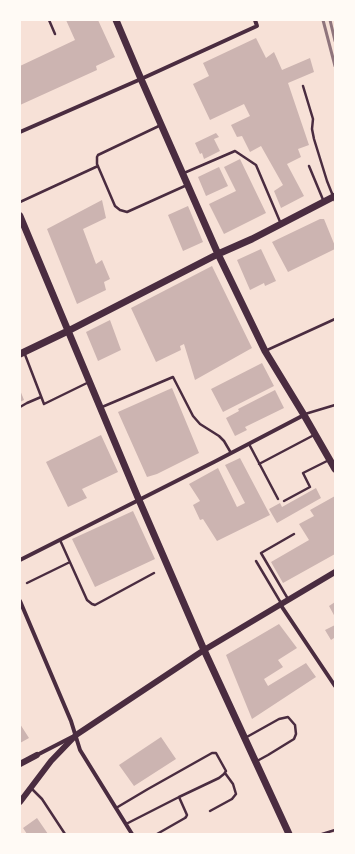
<!DOCTYPE html>
<style>
body{margin:0}
#map{position:relative;width:355px;height:854px;overflow:hidden;background:#f7e1d7;font-family:"Asap Condensed",sans-serif}
canvas{display:block}
.frame{position:absolute;inset:0;border:21px solid #fffaf5;pointer-events:none}
</style>
<div id="map">
<canvas width="355" height="854"></canvas>
<div class="frame"></div>
</div>
<script>
const context = document.querySelector('canvas').getContext('2d');
context.lineJoin = 'round';
function fill(path, color) { context.fillStyle = color; context.fill(path, 'evenodd'); }
const shape = rows => new Path2D(rows.map(r => 'M' + r).join(''));
function trace(path, color, width, dash) { context.strokeStyle = color; context.lineWidth = width; context.lineCap = dash ? 'butt' : 'round'; context.setLineDash(dash || []); context.stroke(path); }
fill(shape([
 [66,20,98,20,115,57,96,66,97,70,20,105,20,66,75,40],
 [256,38,266,58,274,52,282,70,310,58,314,72,288,83,309,145,298,149,301,157,287,164,304,196,281,208,274,191,283,185,261,146,250,152,242,136,237,137,231,125,250,116,244,104,210,120,193,84,209,76,203,63],
 [216,133,219,137,214,139,220,151,204,159,202,153,200,154,195,143],
 [240,159,266,213,224,234,209,204,236,191,224,167],
 [219,167,228,186,206,196,198,177],
 [102,200,106,218,83,229,96,264,102,260,110,279,104,282,106,290,77,304,47,229],
 [188,206,203,242,183,251,168,215],
 [320,219,324,219,335,246,335,249,288,272,272,242],
 [261,249,276,281,265,286,264,283,250,290,237,260],
 [212,266,252,348,195,380,184,344,180,346,181,350,156,362,131,308],
 [110,320,121,350,98,361,86,332],
 [262,363,274,386,223,412,211,389],
 [172,388,199,453,157,474,147,477,118,412],
 [20,390,24,400,20,402],
 [275,390,284,408,245,427,247,430,235,436,226,418,239,411,238,409],
 [101,435,118,472,82,489,87,498,68,507,46,462],
 [240,458,270,515,217,541,203,519,200,520,193,505,200,501,189,484,218,468,237,507,245,503,225,465],
 [316,488,321,498,277,523,269,509,280,503,282,507],
 [335,496,335,554,283,583,271,562,309,540,299,524,314,516,310,510],
 [133,511,155,559,95,587,72,539],
 [335,602,335,617,329,606],
 [279,624,297,648,278,660,283,667,264,679,268,686,306,663,316,677,252,719,226,655],
 [335,625,335,640,334,638,331,640,325,630],
 [20,724,29,738,20,743],
 [161,737,176,759,134,786,119,765],
 [37,818,48,834,27,834,23,828]
]), '#ccb4b1');
trace(shape([
 [49,20,55,34],
 [303,86,313,119,312,129,314,139,327,181,335,201],
 [161,125,98,155,97,157,97,164,115,206,120,210,127,212,187,185],
 [309,166,324,202],
 [184,173,235,151,256,165,281,224],
 [20,202,98,166],
 [265,351,335,319],
 [24,352,44,404,89,382],
 [20,407,27,403,41,397],
 [102,407,173,377,193,416,200,424,219,436,224,441,231,453],
 [305,414,335,405],
 [249,444,278,499],
 [259,464,314,435],
 [284,501,310,487,303,473,329,460],
 [60,540,87,600,92,604,95,605,154,573],
 [256,561,281,603],
 [27,583,70,562],
 [288,599,261,553,294,534],
 [245,738,279,719,288,717,295,725,296,734,294,739,268,755,257,761],
 [31,788,42,799,65,834],
 [116,808,148,789,212,753,216,753,226,771,224,774,219,778,179,797],
 [210,811,232,799,236,794,233,784,225,773],
 [126,824,179,797,187,815,186,817,185,818,157,834],
 [322,834,335,830]
]), '#4a2c40', 2.5);
trace(shape([
 [20,132,141,79,257,26,255,20],
 [20,560,214,462,304,415],
 [20,601,71,721,80,750,132,834],
 [280,604,335,686],
 [37,755,72,737]
]), '#4a2c40', 4);
trace(shape([
 [20,764,37,755],
 [20,802,51,761,76,735,204,650,335,572]
]), '#4a2c40', 6);
trace(shape([
 [116,20,141,79,218,254,265,351,304,415,335,469],
 [20,216,139,500,204,650,289,834],
 [20,354,68,331,218,254,252,239,335,196]
]), '#4a2c40', 7);
trace(shape([
 [323,20,335,66],
 [330,20,335,41]
]), '#8f747c', 3);
</script>
